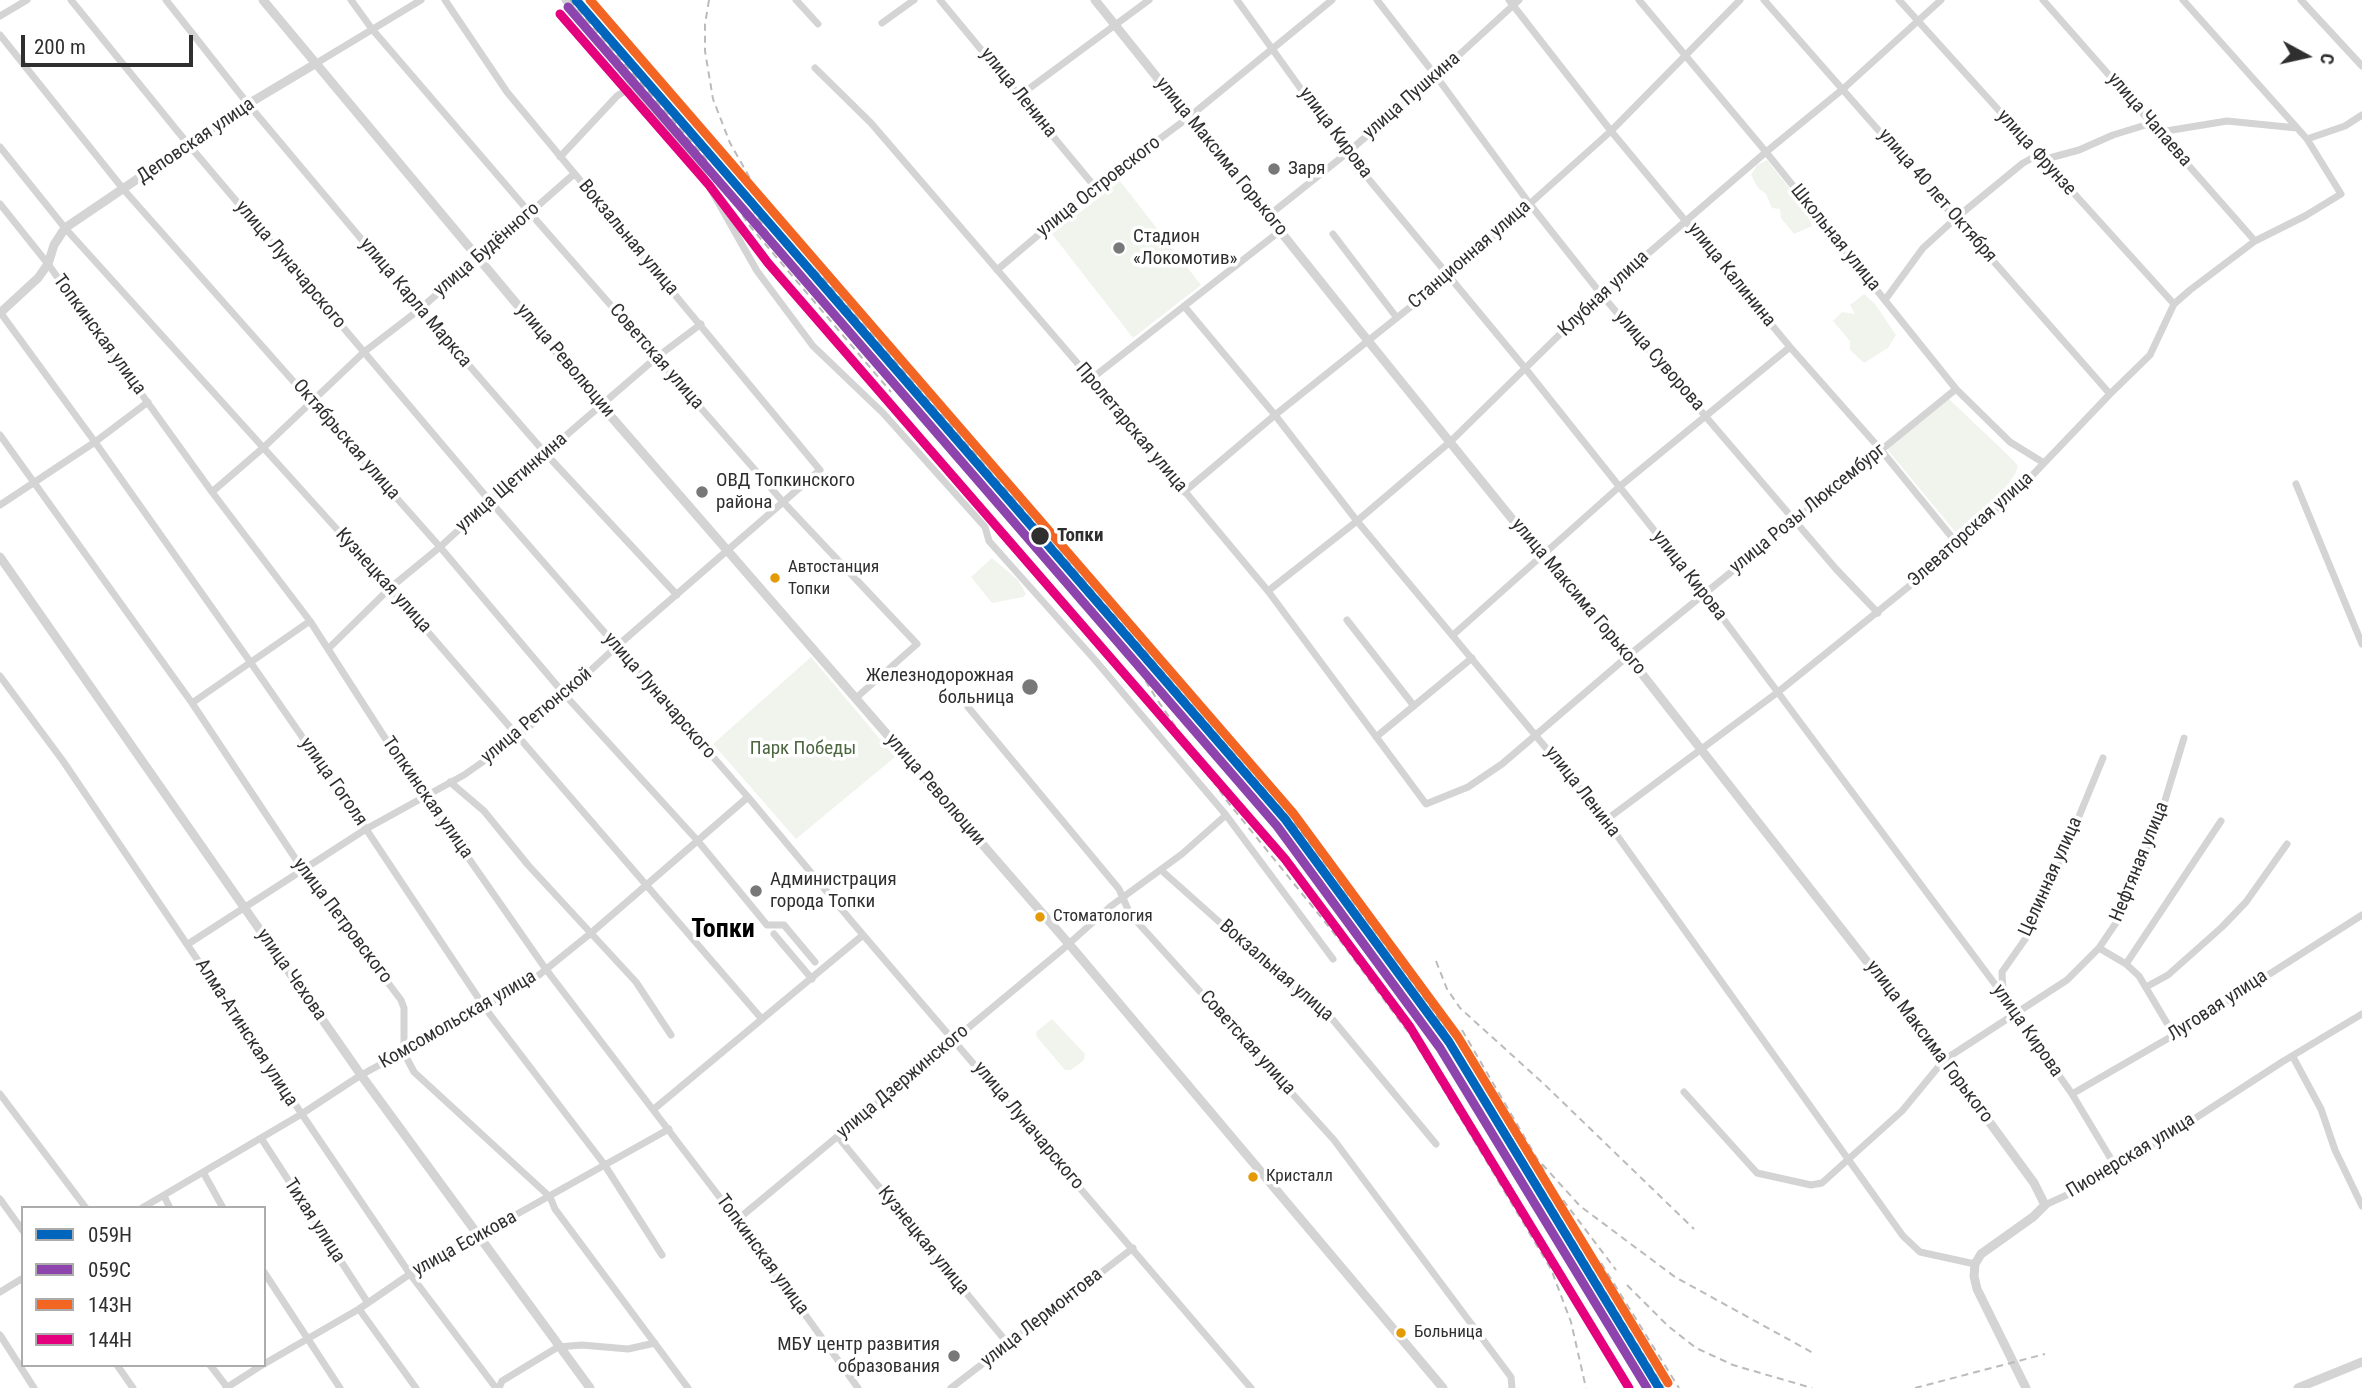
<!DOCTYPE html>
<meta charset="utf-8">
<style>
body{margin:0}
#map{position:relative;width:2362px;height:1388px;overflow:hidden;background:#fff;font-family:"Roboto Condensed",sans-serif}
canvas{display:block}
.legend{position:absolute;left:21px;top:1206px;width:245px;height:161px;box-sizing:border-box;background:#fff;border:2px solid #acacac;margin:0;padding:9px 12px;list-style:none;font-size:21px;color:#2f2f2f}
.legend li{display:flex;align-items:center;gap:14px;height:35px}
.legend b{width:35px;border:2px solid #acacac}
.north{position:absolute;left:2271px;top:21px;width:70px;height:70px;-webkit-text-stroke:5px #fff;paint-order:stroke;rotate:98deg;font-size:19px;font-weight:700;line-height:28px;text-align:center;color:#2f2f2f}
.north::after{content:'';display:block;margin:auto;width:24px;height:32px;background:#2f2f2f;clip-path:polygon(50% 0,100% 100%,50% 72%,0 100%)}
.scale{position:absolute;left:21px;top:35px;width:172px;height:32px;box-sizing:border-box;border:4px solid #2f2f2f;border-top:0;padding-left:9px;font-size:21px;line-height:24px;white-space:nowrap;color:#2f2f2f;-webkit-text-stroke:5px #fff;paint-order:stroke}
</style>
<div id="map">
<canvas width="2362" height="1388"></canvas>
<ul class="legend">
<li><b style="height:9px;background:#0065bd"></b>059Н</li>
<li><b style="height:9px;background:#8e44ad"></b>059С</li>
<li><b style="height:9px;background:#f26522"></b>143Н</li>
<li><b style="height:9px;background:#e5007d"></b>144Н</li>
</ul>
<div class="north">С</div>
<div class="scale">200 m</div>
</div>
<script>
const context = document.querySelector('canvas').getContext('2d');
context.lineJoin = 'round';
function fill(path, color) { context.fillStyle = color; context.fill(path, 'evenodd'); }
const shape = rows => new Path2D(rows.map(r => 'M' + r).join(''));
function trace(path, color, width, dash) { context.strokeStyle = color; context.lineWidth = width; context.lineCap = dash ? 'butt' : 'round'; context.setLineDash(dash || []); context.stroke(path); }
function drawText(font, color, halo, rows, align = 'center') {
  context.font = font + ' "Roboto Condensed",sans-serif'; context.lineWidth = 7; context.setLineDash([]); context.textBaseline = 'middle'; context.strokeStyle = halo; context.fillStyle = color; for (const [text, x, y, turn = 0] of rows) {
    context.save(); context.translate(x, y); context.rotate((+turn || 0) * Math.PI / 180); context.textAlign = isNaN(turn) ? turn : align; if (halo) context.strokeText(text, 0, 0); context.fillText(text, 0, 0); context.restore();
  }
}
fill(shape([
 [1767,160,1808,212,1812,226,1794,234,1781,218,1780,209,1772,208,1766,194,1758,188,1751,175,1757,165],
 [1120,181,1201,285,1133,338,1052,234],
 [1864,294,1875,304,1896,335,1888,348,1864,363,1850,350,1850,341,1833,321,1842,312,1855,314,1850,305],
 [1948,398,2013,460,2018,466,2015,474,1985,517,1964,536,1958,535,1886,448],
 [992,558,1018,580,1026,594,1023,597,992,603,971,577],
 [811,657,895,757,796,839,713,744],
 [1052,1019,1085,1054,1084,1060,1071,1070,1065,1070,1037,1037,1036,1032]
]), '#f0f4ed');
trace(shape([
 [71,0,188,144,490,501,748,797,853,923,1251,1388],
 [166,0,248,104,420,309,546,454,677,595],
 [351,0,372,29,530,213,784,503,917,644,856,698],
 [565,0,697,165,757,271,813,346,883,413,985,527,989,541,1095,660,1226,815,1333,959],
 [796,0,818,24],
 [940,0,1095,187],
 [1237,0,1347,153,1525,368,1704,593,2003,995,2072,1094,2117,1169],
 [1377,0,1436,76,1529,203,1601,294,1836,569,1878,613],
 [1509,0,1611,131,1790,347,1881,450,1959,546],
 [1639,0,1766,152,1956,389,2010,442,2044,463],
 [1764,0,2110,394],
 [1899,0,2174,304],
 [2043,0,2255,241],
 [2301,0,2362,66],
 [0,16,27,0],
 [882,23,914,0],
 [0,35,124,190,440,547,565,695,697,840,767,925,784,925,815,962],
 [315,64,421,0],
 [815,68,871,123,1091,379,1268,591,1426,804,1468,787,1502,764,1628,656,1956,389],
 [1019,96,1149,0],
 [2160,132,2227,121,2297,128],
 [2307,139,2345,126,2362,115],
 [0,147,65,228,390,588,761,1018],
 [560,157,617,96,634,85],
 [2042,160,2079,150,2113,135,2152,123],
 [0,204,48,264,212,492,310,621,387,741,545,968,737,1220,858,1388],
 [1268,216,1347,153,1436,76,1519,0],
 [1333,234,1397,318],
 [997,270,1095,187,1189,117,1332,0],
 [1885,300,1923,248,1956,218,2023,163,2038,155],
 [1184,306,1275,415,1357,521,1606,820,1903,1236,1920,1252,1975,1264],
 [0,312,95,442,251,663,366,829,485,1008,604,1164,662,1255],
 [1091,379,1280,231],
 [0,435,192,703,303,870,401,1000,404,1008,404,1053,414,1072,550,1197,555,1209,688,1388],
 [2296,484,2362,644],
 [212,492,263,448,364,352,420,309,574,174],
 [1184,492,1275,415,1448,277,1611,131,1740,0],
 [0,505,95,442,148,402],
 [1268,591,1357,521,1451,441,1601,294,1766,152,1843,89,1941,0],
 [1347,620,1414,706],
 [1453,635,1619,487,1790,347],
 [329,648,390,588,440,547,490,501,657,357,701,324],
 [0,676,63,761,410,1274,496,1388],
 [192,703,310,621],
 [968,707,1119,889,1130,914,1334,1140,1511,1377,1512,1388],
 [1376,737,1472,658],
 [450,782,484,811,528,865,636,982,671,1035],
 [1606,820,1778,692,1959,546,2002,507,2110,394,2150,355,2174,304,2190,290,2255,241,2305,216,2341,194,2307,139,2183,0],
 [1161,870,1253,952,1333,1020,1436,1144],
 [774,934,812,979],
 [188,944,366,829,464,775,518,737,616,647,820,470,507,92,445,0],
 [2099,948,2126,964,2139,976,2174,1035],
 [2126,964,2221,821],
 [2146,987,2168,975,2222,927,2246,902,2287,844],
 [2003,994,2002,972,2033,928,2103,758],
 [2293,1057,2321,1109,2335,1150,2362,1206],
 [1684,1092,1757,1173,1811,1185,1822,1183,1902,1111,1944,1060,2067,980,2099,948,2124,911,2156,830,2184,738],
 [0,1094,86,1208],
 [2072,1094,2174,1035,2362,915],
 [654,1109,863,935],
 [838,1137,1009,1345],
 [261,1138,368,1303],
 [203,1172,223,1208],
 [164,1196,170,1208],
 [0,1199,23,1231],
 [2045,1205,2093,1183,2117,1169,2282,1062,2362,1014],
 [142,1208,300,1115,361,1075,485,1008,539,975,591,933,748,797],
 [737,1220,1063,949,1111,906,1182,854,1226,815],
 [264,1272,340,1388],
 [0,1292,23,1278],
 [359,1309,416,1388],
 [0,1335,34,1388],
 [264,1364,359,1309,410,1274,669,1129],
 [117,1365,133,1388],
 [210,1365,227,1387],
 [226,1388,262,1365],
 [499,1388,502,1381,558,1347,582,1345,628,1349,655,1343],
 [951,1388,1133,1248]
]), '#d4d4d4', 7);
trace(shape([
 [263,0,601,405,1069,944,1443,1388],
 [1095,0,1369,342,1542,556,1628,656,1944,1060,2034,1183,2045,1205,2033,1217,1981,1254,1975,1264,1974,1276,1977,1289,2026,1388],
 [0,313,38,278,48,264,54,245,65,228,248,104,315,64],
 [0,557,361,1075,590,1388],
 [2298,1388,2362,1362]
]), '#d4d4d4', 9);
trace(shape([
 [570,0,705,158,749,225,891,392],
 [709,0,705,24,705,51,713,99,730,143,751,180],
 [745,198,770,236],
 [772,227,823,278,1304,835,1433,1010,1664,1388],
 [1133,660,1156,698,1227,801,1342,943,1411,1036,1427,1062,1551,1269,1571,1322,1586,1388],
 [1436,961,1447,989,1460,1008,1545,1085,1694,1229],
 [1462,1030,1546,1174],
 [1542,1164,1580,1206,1675,1277,1815,1354],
 [1563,1200,1616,1270],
 [1601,1263,1679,1388],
 [1627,1285,1668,1326,1696,1348,1733,1365,1812,1388],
 [1915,1388,2045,1354]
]), '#bbb', 2, [7, 5]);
trace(shape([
 [576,0,1285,819,1449,1042,1659,1388]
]), '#0065bd', 9);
trace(shape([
 [568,7,1277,826,1440,1048,1647,1388]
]), '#8e44ad', 9);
trace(shape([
 [590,0,1293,813,1458,1037,1668,1383]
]), '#f26522', 9);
trace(shape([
 [560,14,709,185,768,263,1285,859,1410,1027,1629,1388]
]), '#e5007d', 9);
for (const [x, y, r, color] of [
 [1274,169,7,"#787878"],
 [1119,248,7,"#787878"],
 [702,492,7,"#787878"],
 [1040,536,10,"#2f2f2f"],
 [775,578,6,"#e39a05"],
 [1030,687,9,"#787878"],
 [756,891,7,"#787878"],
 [1040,917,6,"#e39a05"],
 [1253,1177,6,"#e39a05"],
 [1401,1333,6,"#e39a05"],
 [954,1356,7,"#787878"]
]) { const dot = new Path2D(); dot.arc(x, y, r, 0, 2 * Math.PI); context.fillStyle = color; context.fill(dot); trace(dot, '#fff', 2.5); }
drawText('17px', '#2f2f2f', '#fff', [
 ["Автостанция",788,568],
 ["Топки",788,590],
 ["Стоматология",1053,917],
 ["Кристалл",1266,1177],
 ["Больница",1414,1333]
], 'left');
drawText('19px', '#2f2f2f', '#fff', [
 ["улица Ленина",1018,93,51],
 ["улица Пушкина",1412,96,-41],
 ["улица Чапаева",2149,120,49],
 ["улица Кирова",1335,133,53],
 ["Деповская улица",196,141,-34],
 ["улица Фрунзе",2036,153,48],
 ["улица Максима Горького",1221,157,51],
 ["улица Островского",1099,187,-38],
 ["улица 40 лет Октября",1937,196,49],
 ["Вокзальная улица",628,238,50],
 ["Школьная улица",1835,238,51],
 ["улица Будённого",487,250,-41],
 ["Станционная улица",1470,255,-41],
 ["улица Луначарского",290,265,50],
 ["улица Калинина",1731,275,51],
 ["Клубная улица",1604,294,-43],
 ["улица Карла Маркса",415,303,50],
 ["Топкинская улица",99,335,54],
 ["Советская улица",656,357,49],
 ["улица Революции",565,361,50],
 ["улица Суворова",1659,361,49],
 ["Пролетарская улица",1131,428,50],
 ["Октябрьская улица",346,440,49],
 ["улица Щетинкина",512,483,-41],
 ["улица Розы Люксембург",1808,509,-39],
 ["Элеваторская улица",1971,530,-42],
 ["улица Кирова",1689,576,52],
 ["Кузнецкая улица",383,581,48],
 ["улица Максима Горького",1578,597,50],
 ["улица Луначарского",659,696,49],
 ["улица Ретюнской",537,716,-40],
 ["улица Гоголя",333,782,55],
 ["улица Революции",935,790,49],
 ["улица Ленина",1582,792,52],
 ["Топкинская улица",427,798,55],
 ["Нефтяная улица",2140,862,-68],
 ["Целинная улица",2051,877,-66],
 ["улица Петровского",342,921,53],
 ["Вокзальная улица",1276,971,41],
 ["улица Чехова",291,975,55],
 ["Луговая улица",2218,1006,-33],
 ["Комсомольская улица",458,1020,-30],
 ["улица Кирова",2027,1031,55],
 ["Алма-Атинская улица",246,1033,57],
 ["улица Максима Горького",1929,1042,53],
 ["Советская улица",1247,1043,48],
 ["улица Дзержинского",903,1082,-40],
 ["улица Луначарского",1028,1126,50],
 ["Пионерская улица",2131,1156,-31],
 ["Тихая улица",314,1221,57],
 ["Кузнецкая улица",923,1241,51],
 ["улица Есикова",465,1244,-29],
 ["Топкинская улица",762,1255,54],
 ["улица Лермонтова",1042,1318,-38]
]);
drawText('19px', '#2f2f2f', '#fff', [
 ["Заря",1288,169],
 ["Стадион",1133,237],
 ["«Локомотив»",1133,259],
 ["ОВД Топкинского",716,481],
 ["района",716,503],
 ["Железнодорожная",1014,676,"right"],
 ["больница",1014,698,"right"],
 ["Администрация",770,880],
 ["города Топки",770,902],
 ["МБУ центр развития",940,1345,"right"],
 ["образования",940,1367,"right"]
], 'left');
drawText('bold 19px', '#2f2f2f', '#fff', [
 ["Топки",1057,536]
], 'left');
drawText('19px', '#4d6741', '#fff', [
 ["Парк Победы",803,749]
]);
drawText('bold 26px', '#000', '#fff', [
 ["Топки",723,930]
]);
</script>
